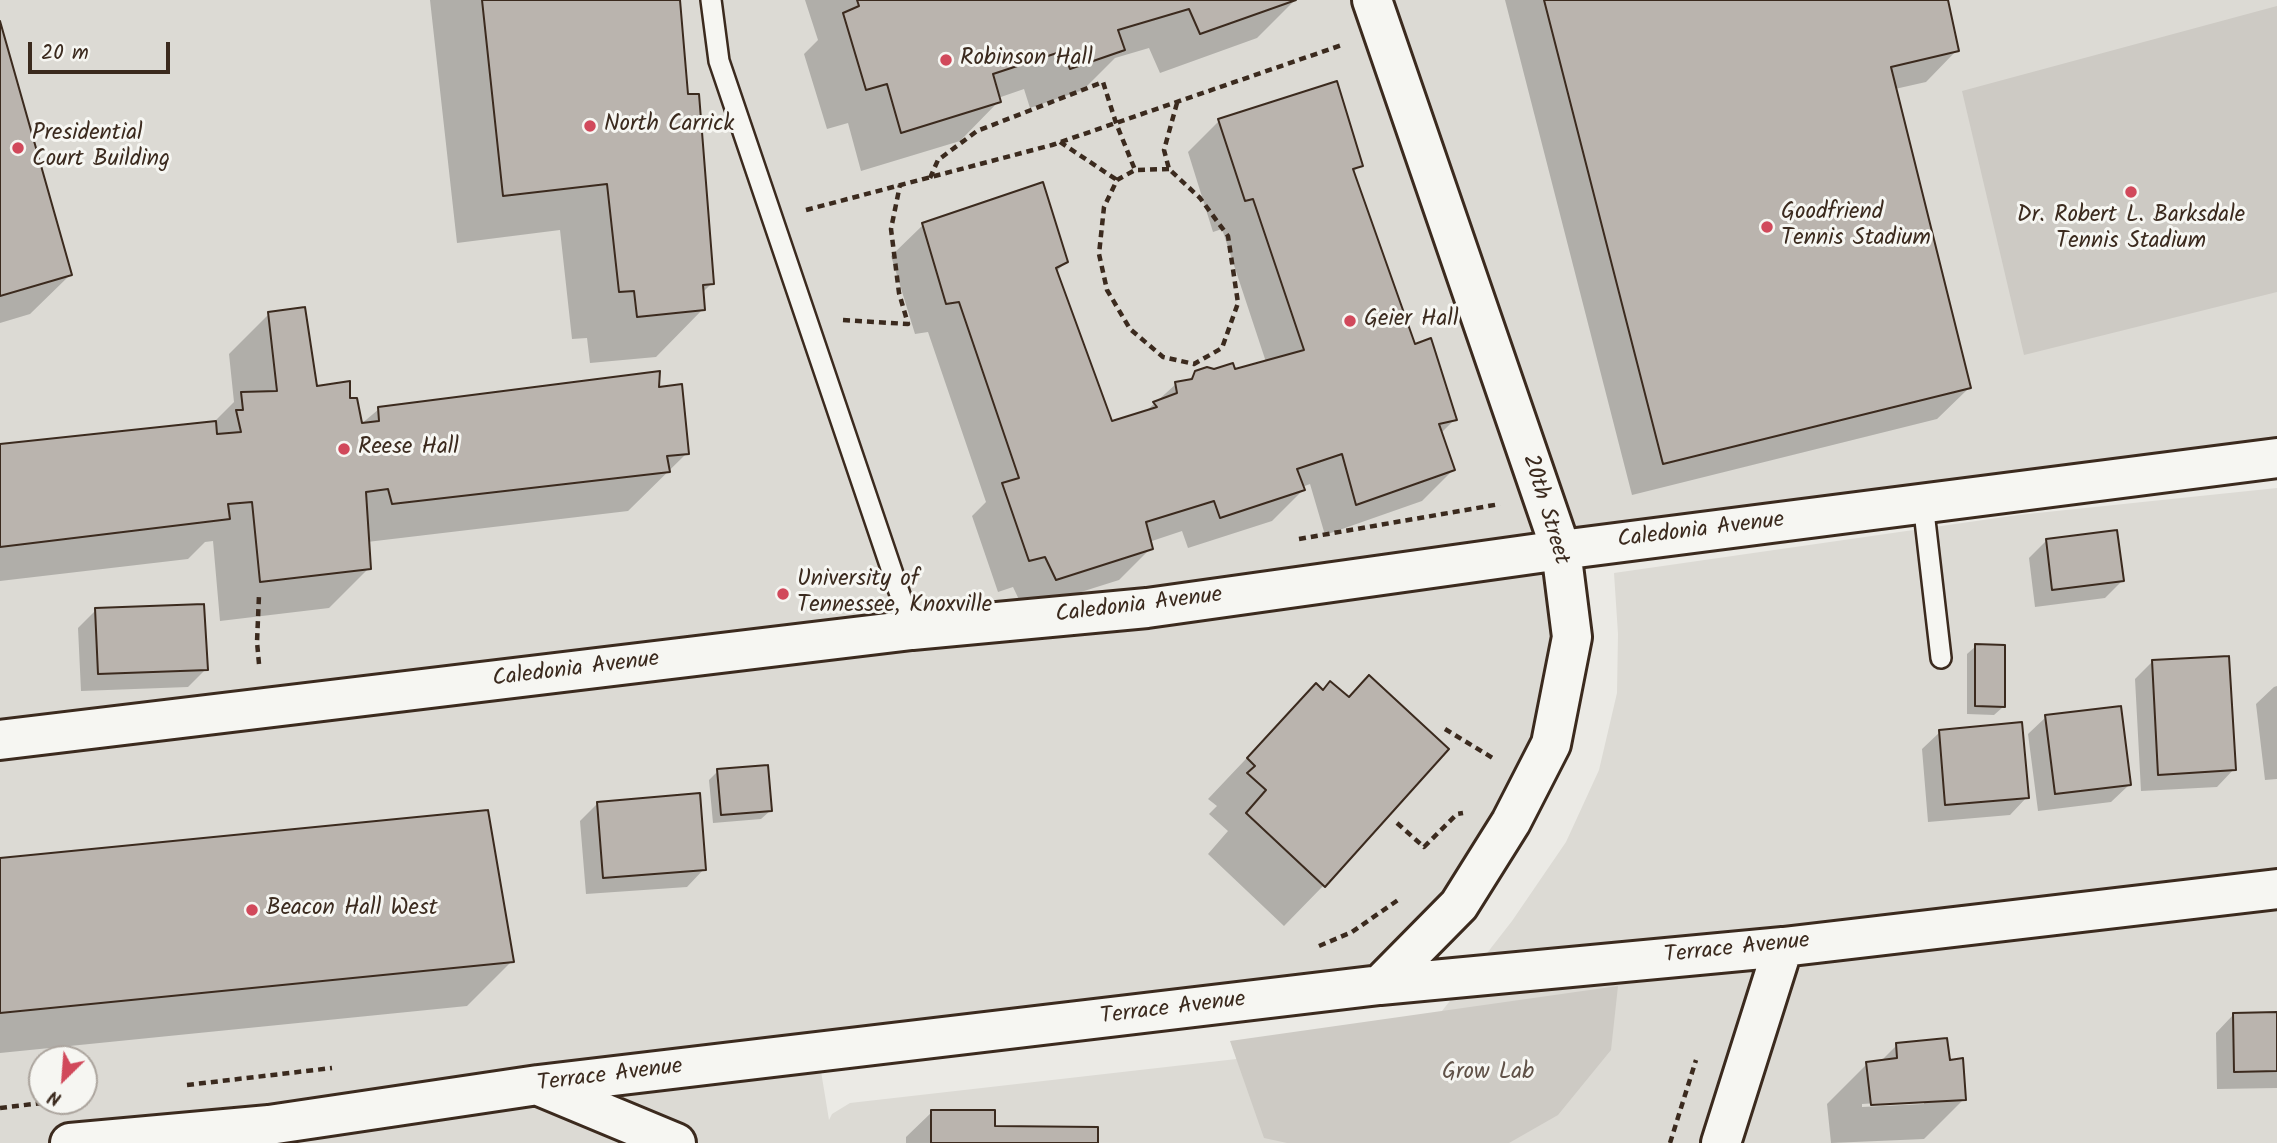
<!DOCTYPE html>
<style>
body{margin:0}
#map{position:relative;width:2277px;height:1143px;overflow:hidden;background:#ebeae5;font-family:Kalam,sans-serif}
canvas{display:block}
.north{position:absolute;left:28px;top:1045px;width:70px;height:70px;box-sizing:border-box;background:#f6f6f2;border:2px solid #aba49d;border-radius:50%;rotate:205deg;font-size:19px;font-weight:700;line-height:28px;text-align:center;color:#3b2a1e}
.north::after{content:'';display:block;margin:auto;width:24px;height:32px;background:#d1495b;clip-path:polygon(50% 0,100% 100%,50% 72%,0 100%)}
.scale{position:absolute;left:28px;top:42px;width:142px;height:32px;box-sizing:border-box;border:4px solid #3b2a1e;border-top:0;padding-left:9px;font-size:21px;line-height:24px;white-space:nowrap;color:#3b2a1e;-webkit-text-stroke:5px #f6f6f2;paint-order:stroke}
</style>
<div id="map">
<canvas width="2277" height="1143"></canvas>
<div class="north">N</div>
<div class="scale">20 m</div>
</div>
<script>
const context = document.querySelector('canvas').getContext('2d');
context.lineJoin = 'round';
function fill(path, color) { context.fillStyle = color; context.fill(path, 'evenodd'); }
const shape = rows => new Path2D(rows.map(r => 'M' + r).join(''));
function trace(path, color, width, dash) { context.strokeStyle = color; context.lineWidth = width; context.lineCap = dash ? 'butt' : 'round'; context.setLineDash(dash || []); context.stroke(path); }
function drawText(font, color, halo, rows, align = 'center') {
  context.font = font + ' Kalam,sans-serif'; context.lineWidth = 6; context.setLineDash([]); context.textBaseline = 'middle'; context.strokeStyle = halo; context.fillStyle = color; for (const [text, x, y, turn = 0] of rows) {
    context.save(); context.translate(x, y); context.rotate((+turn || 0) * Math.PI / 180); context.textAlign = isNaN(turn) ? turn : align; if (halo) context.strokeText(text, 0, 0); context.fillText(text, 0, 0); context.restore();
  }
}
fill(shape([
 [0,0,2277,0,2277,458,1561,550,1551,744,1380,985,818,1053,829,1120,832,1114,850,1103,1421,1038,1512,921,1566,842,1599,770,1617,693,1618,634,1614,573,2018,515,2277,488,2277,1143,0,1143],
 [42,1059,84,1059,84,1101,42,1101]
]), '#dcdad4');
fill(shape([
 [2277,6,2277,292,2024,355,1962,91],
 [1618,986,1611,1050,1558,1115,1509,1143,1287,1143,1264,1138,1230,1041]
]), '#cdcac4');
fill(shape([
 [430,0,678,0,687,95,712,283,702,293,703,309,656,357,590,363,587,338,572,339,560,230,457,243],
 [805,0,1295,0,1257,38,1160,73,1149,48,1115,58,1083,90,1030,108,1024,89,998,98,999,101,960,141,861,171,848,123,827,129,804,54,818,40],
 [1505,0,1946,0,1957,50,1926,82,1895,89,1969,388,1937,419,1632,495],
 [0,27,70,275,30,314,0,323],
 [1219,121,1361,165,1352,173,1414,347,1455,419,1441,433,1453,470,1422,501,1325,535,1310,484,1302,487,1303,490,1272,521,1188,548,1182,531,1149,542,1151,548,1119,580,1024,610,1013,587,998,592,972,516,986,502,928,332,915,334,891,256,923,225,1066,262,1056,272,1111,423,1145,412,1176,384,1187,382,1196,372,1234,372,1266,362,1222,229,1213,232,1188,152],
 [269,314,316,388,348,400,360,425,379,409,657,389,687,453,628,511,367,542,369,568,329,608,220,621,213,541,205,542,188,559,0,581,0,446,213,423,234,402,229,354],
 [2046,541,2123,580,2105,598,2035,607,2029,558],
 [96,610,206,669,188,687,81,691,78,628],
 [1976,646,2003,707,1994,715,1967,714,1967,654],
 [2152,662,2234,769,2217,787,2141,791,2135,679],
 [1316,685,1322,692,1348,699,1447,749,1323,886,1284,926,1208,854,1228,831,1209,814,1217,806,1208,799],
 [2277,686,2277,779,2265,780,2256,704,2274,687],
 [2046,717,2129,785,2111,802,2038,811,2028,734],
 [1940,732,2027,797,2010,815,1928,822,1922,749],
 [718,771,770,811,761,819,713,823,709,780],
 [598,803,704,869,687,887,586,894,580,821],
 [0,859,512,961,467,1006,0,1053],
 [2277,1014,2277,1088,2217,1089,2216,1033,2233,1015],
 [1897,1045,1948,1062,1964,1099,1924,1139,1831,1143,1827,1104,1867,1064,1880,1062],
 [1924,1100,1924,1104,1862,1107,1862,1104],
 [932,1112,993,1128,1096,1143,906,1143,906,1137]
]), '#0003');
const building = shape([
 [482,0,680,0,688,94,699,94,714,284,703,285,705,310,637,317,634,291,619,292,607,184,503,196,482,0],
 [857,0,1296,0,1200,34,1189,9,1118,30,1125,50,1070,69,1063,51,993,74,1001,102,901,133,887,84,866,90,843,13,859,6,857,0],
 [1544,0,1948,0,1959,51,1891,67,1971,388,1663,464,1544,0],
 [0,21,72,275,0,296,0,21],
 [1337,81,1363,166,1353,169,1415,344,1431,338,1457,420,1439,424,1455,470,1356,505,1342,454,1297,469,1305,490,1220,518,1214,501,1146,522,1153,549,1056,580,1045,557,1029,561,1002,483,1019,478,959,302,946,304,922,223,1043,182,1068,262,1056,268,1112,421,1157,407,1153,402,1177,393,1175,382,1192,379,1195,371,1207,367,1214,369,1233,363,1235,369,1304,350,1253,199,1245,201,1218,119,1337,81],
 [305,307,317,386,350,381,350,398,357,398,362,423,379,421,378,407,660,371,659,387,682,384,689,454,667,456,670,472,392,504,388,489,366,492,371,569,260,582,252,502,228,504,230,519,0,547,0,444,216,421,217,434,241,432,236,410,243,410,241,392,277,391,268,312,305,307],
 [2117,530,2124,581,2052,590,2046,539,2117,530],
 [204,604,208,670,98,674,95,608,204,604],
 [1975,644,2005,645,2005,707,1975,706,1975,644],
 [2229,656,2236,770,2158,775,2152,660,2229,656],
 [1369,675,1449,749,1325,887,1246,813,1266,790,1247,773,1255,766,1247,758,1316,683,1323,690,1330,681,1349,697,1369,675],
 [2121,706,2131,785,2055,794,2045,715,2121,706],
 [2022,722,2029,798,1945,805,1939,730,2022,722],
 [768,765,772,811,721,815,717,769,768,765],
 [700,793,706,870,603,878,597,802,700,793],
 [488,810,514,962,0,1013,0,858,488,810],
 [2277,1012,2277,1071,2234,1072,2233,1013,2277,1012],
 [1947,1038,1950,1060,1963,1058,1966,1100,1871,1105,1866,1062,1897,1058,1896,1043,1947,1038],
 [931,1110,995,1110,995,1126,1098,1127,1098,1143,931,1143,931,1110]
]);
fill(building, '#bab4ae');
trace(building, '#3b2a1e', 2);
const service = shape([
 [711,0,719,61,912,630],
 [1923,503,1941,658]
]);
const minor = shape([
 [1372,0,1561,550,1572,637,1551,744,1511,822,1459,905,1380,985],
 [0,740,912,630,1147,608,1561,550,2277,458],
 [539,1086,676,1143],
 [70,1143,269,1125,538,1085,1380,985,1783,947,2277,889],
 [1721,1143,1783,947]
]);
trace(service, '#3b2a1e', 24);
trace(minor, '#3b2a1e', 44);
trace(shape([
 [1060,142,1117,180],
 [1169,169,1135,170,1117,180,1104,207,1099,254,1107,290,1130,329,1163,357,1194,364,1222,348,1238,303,1228,236,1200,198,1169,169,1164,150,1177,103],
 [930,178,938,160,977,131,1103,82,1116,123,1135,170],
 [806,210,1052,145,1342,45],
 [843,320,908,324,899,293,891,229,900,185],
 [1299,539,1500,504],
 [259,664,257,642,259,595],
 [1445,729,1496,760],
 [1397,823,1424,847,1457,814,1463,813],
 [1319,946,1352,932,1398,900],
 [187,1085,332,1068],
 [0,1108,50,1102],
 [1670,1143,1696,1060]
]), '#3b2a1e', 4.5, [7, 5]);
trace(service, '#f6f6f2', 19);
trace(minor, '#f6f6f2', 38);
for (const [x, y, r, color] of [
 [946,60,7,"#d1495b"],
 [590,126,7,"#d1495b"],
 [18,148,7,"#d1495b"],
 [2131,192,7,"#d1495b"],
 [1767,227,7,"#d1495b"],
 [1350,321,7,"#d1495b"],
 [344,449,7,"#d1495b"],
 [783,594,7,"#d1495b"],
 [252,910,7,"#d1495b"]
]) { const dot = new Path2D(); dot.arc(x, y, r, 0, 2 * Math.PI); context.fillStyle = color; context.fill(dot); trace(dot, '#f6f6f2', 2.5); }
drawText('23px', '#3b2a1e', '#f6f6f2', [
 ["Robinson Hall",960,60],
 ["North Carrick",604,126],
 ["Presidential",32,135],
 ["Court Building",32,161],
 ["Goodfriend",1781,214],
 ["Tennis Stadium",1781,240],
 ["Dr. Robert L. Barksdale",2131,217,"center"],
 ["Tennis Stadium",2131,243,"center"],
 ["Geier Hall",1364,321],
 ["Reese Hall",358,449],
 ["University of",797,581],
 ["Tennessee, Knoxville",797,607],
 ["Beacon Hall West",266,910]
], 'left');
drawText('23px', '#3b2a1e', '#f6f6f2', [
 ["20th Street",1544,510,73],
 ["Caledonia Avenue",1701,532,-7],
 ["Caledonia Avenue",1139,607,-7],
 ["Caledonia Avenue",576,671,-7],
 ["Terrace Avenue",1737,950,-6],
 ["Terrace Avenue",1173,1010,-7],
 ["Terrace Avenue",610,1077,-7]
]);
drawText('23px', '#605248', '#f6f6f2', [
 ["Grow Lab",1488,1074]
]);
</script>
